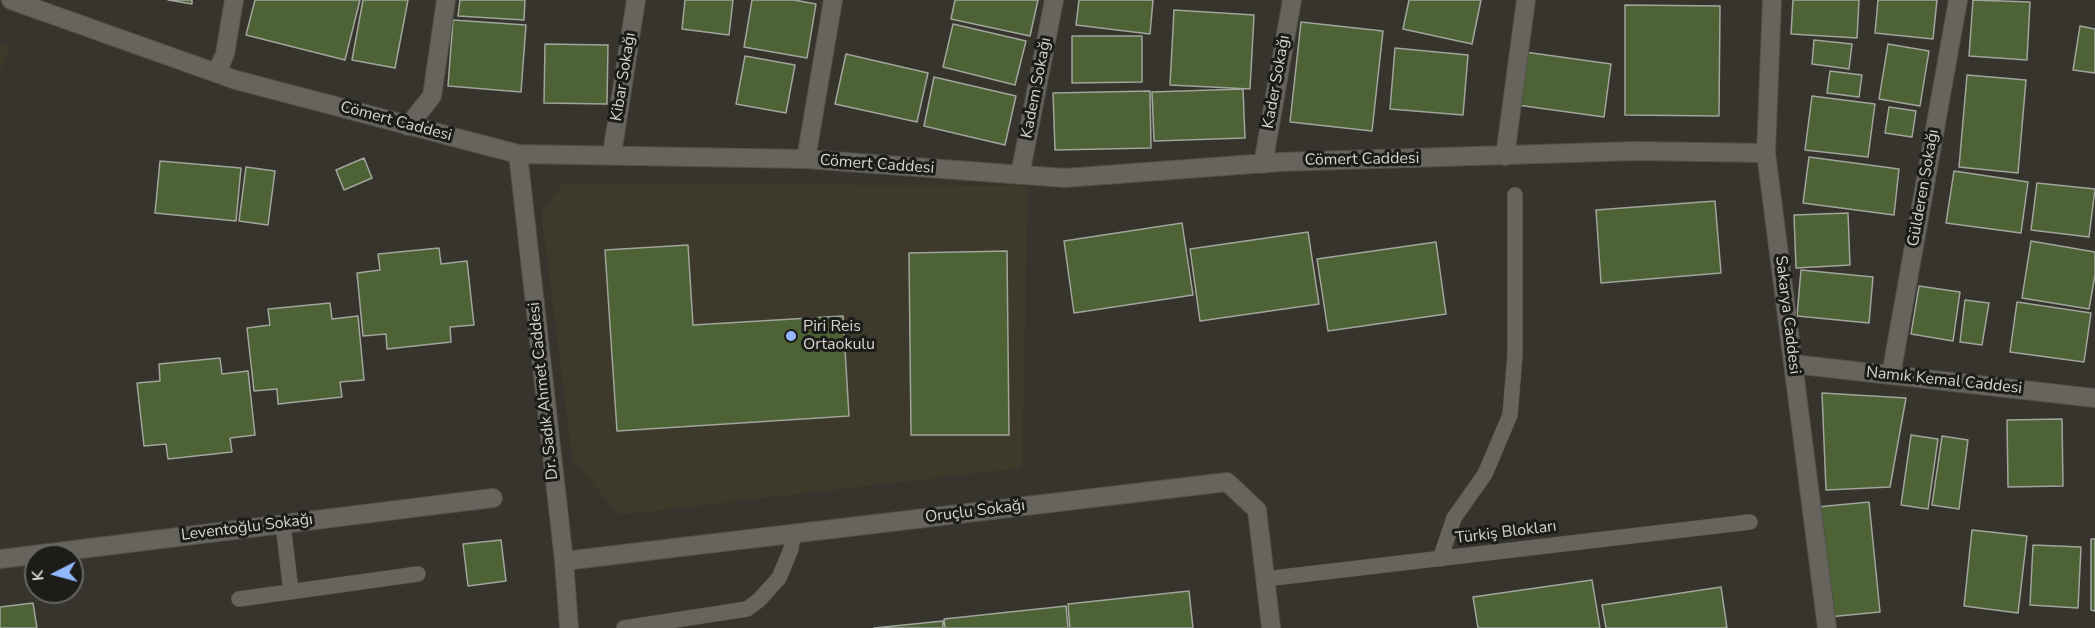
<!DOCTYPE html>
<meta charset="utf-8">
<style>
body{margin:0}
#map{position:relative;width:2095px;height:628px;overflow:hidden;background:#36342d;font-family:"Nunito Sans",sans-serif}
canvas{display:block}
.north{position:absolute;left:24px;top:544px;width:60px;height:60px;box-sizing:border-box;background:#1c1c18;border:2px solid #666661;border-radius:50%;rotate:264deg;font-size:16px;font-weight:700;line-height:24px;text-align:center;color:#d5d4cf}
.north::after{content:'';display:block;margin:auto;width:21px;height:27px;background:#92b7fd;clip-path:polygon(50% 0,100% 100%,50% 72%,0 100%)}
</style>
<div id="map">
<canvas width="2095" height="628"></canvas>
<div class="north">K</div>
</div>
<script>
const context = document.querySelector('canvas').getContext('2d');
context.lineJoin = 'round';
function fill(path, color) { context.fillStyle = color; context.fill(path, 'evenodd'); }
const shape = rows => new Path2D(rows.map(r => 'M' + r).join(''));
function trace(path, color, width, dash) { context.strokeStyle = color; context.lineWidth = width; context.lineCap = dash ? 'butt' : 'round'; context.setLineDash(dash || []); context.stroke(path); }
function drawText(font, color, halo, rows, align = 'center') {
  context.font = font + ' "Nunito Sans",sans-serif'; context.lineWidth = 6; context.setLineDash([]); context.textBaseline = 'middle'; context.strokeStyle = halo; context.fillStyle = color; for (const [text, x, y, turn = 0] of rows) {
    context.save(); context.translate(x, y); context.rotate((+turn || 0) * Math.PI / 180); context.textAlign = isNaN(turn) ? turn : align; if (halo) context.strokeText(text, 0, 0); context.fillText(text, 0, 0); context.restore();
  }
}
fill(shape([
 [0,42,11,47,0,72],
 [564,183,1028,186,1022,468,619,515,572,460,541,212]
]), '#3d3a2c');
const building = shape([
 [168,0,192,0,192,4,168,0],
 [255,0,360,0,345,60,246,35,255,0],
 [363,0,408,0,395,68,352,60,363,0],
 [460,0,525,0,524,20,458,16,460,0],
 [685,0,733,0,729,35,682,29,685,0],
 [752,0,794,0,816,4,807,58,744,47,752,0],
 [955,0,1038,0,1030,36,951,19,955,0],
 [1079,0,1153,0,1150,34,1076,25,1079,0],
 [1409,0,1481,0,1472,44,1403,29,1409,0],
 [1793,0,1859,0,1857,38,1791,34,1793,0],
 [1878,0,1937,0,1933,39,1875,33,1878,0],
 [1973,0,2030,2,2027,60,1969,56,1973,0],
 [1625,5,1720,6,1719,116,1625,115,1625,5],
 [1174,10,1254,15,1250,89,1170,85,1174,10],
 [453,20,526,25,521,92,448,86,453,20],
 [1301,22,1383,31,1372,131,1290,122,1301,22],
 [953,24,1026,41,1015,85,943,67,953,24],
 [2080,26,2095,29,2095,73,2073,70,2080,26],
 [1072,36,1142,36,1142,82,1072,83,1072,36],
 [1814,40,1852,44,1849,69,1812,64,1814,40],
 [545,44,608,45,607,104,544,103,545,44],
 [1888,44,1929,51,1920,106,1879,99,1888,44],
 [1395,48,1468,55,1463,115,1390,109,1395,48],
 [1525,52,1611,64,1604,117,1517,105,1525,52],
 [846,54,928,73,917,122,835,104,846,54],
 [745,56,795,65,786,113,736,104,745,56],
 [1830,71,1862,75,1859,97,1827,93,1830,71],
 [1967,75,2026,80,2018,173,1959,167,1967,75],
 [934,77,1016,96,1005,145,924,126,934,77],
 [1243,89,1245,138,1154,141,1152,92,1243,89],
 [1150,91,1151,148,1055,150,1053,93,1150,91],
 [1812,96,1875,104,1868,157,1805,150,1812,96],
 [1889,107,1916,111,1912,137,1885,133,1889,107],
 [1809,157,1899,169,1894,215,1803,203,1809,157],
 [364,158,372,178,344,190,336,170,364,158],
 [160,161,241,168,236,221,155,213,160,161],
 [246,167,275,171,268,225,239,221,246,167],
 [1954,171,2028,182,2021,233,1946,223,1954,171],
 [2037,183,2095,189,2089,237,2031,230,2037,183],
 [1715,201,1721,273,1601,283,1596,210,1715,201],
 [1848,213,1850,265,1796,268,1794,215,1848,213],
 [1182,223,1193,295,1074,313,1064,241,1182,223],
 [1308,232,1319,304,1200,321,1190,249,1308,232],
 [2031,241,2095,252,2095,275,2089,309,2022,298,2031,241],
 [1436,242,1446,314,1328,331,1317,259,1436,242],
 [688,245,693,325,843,316,849,416,617,431,605,250,688,245],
 [439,248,441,264,467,261,474,325,450,327,451,342,387,349,386,334,363,336,357,273,380,270,378,254,439,248],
 [1007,251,1009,435,911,435,909,253,1007,251],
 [1801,270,1873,277,1869,323,1797,316,1801,270],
 [1919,286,1960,292,1953,341,1911,334,1919,286],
 [1965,300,1989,303,1982,345,1960,342,1965,300],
 [2017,302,2091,313,2084,362,2010,352,2017,302],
 [330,303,332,319,358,316,364,380,340,382,342,397,278,404,277,389,254,391,247,328,270,325,268,309,330,303],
 [220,358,222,374,248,371,255,435,230,438,232,452,168,459,166,444,144,446,137,383,160,381,159,364,220,358],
 [1822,393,1906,398,1890,487,1826,490,1822,393],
 [2062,419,2063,486,2008,487,2007,420,2062,419],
 [1911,435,1938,439,1928,509,1901,505,1911,435],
 [1942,436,1968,440,1959,509,1932,505,1942,436],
 [1869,502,1880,612,1828,617,1817,507,1869,502],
 [1972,530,2027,536,2018,613,1964,606,1972,530],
 [2091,539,2095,539,2095,611,2091,610,2091,539],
 [501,540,506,581,468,586,463,544,501,540],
 [2033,545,2081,547,2078,608,2030,605,2033,545],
 [1592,580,1600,628,1478,628,1473,597,1592,580],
 [1721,587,1727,628,1606,628,1602,605,1721,587],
 [1189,591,1193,628,1070,628,1068,604,1189,591],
 [33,603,37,628,0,628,0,607,33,603],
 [1066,606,1068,628,945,628,944,619,1066,606],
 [943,621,943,628,874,628,943,621]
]);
fill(building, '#4d6335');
trace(building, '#a1a59d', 1.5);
const lane = shape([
 [283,524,291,592],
 [1440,559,1454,518,1485,474,1510,415,1515,355,1515,195],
 [1265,579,1750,522],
 [239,599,418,574],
 [624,628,747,609,759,600,779,578,791,549,793,534]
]);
const street = shape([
 [11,0,236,80,518,154,806,159,1065,178,1280,162,1636,151,1766,153],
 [217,72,225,54,234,0],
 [408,126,432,96,446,0],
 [518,154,564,561,569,628],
 [612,154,636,0],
 [1505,156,1526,0],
 [806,159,833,0],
 [1263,164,1292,0],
 [1020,175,1054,0],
 [1891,375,1958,0],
 [0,559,493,498],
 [564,561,1227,482,1257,510,1271,628]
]);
const secondary = shape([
 [1772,0,1766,153,1827,628],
 [1793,364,2095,398]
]);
trace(lane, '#515049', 16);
trace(street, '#515049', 20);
trace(secondary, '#515049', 20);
trace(lane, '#66645c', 15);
trace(street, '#66645c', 18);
trace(secondary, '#66645c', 18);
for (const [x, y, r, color] of [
 [791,336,6,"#92b7fd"]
]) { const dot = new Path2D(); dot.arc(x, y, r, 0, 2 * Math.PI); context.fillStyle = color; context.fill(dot); trace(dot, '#1c1c18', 2); }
drawText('16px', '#d5d4cf', '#1c1c18', [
 ["Kibar Sokağı",624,77,-81],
 ["Kader Sokağı",1277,82,-80],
 ["Kadem Sokağı",1037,88,-79],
 ["Cömert Caddesi",396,122,15],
 ["Cömert Caddesi",1362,160,-1],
 ["Cömert Caddesi",877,165,4],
 ["Gülderen Sokağı",1924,188,-80],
 ["Sakarya Caddesi",1787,315,83],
 ["Namık Kemal Caddesi",1944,381,6],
 ["Dr. Sadık Ahmet Caddesi",544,391,-96],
 ["Oruçlu Sokağı",975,512,-7],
 ["Leventoğlu Sokağı",247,528,-7],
 ["Türkiş Blokları",1506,533,-7]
]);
drawText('16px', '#d5d4cf', '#1c1c18', [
 ["Piri Reis",803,327],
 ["Ortaokulu",803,345]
], 'left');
</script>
